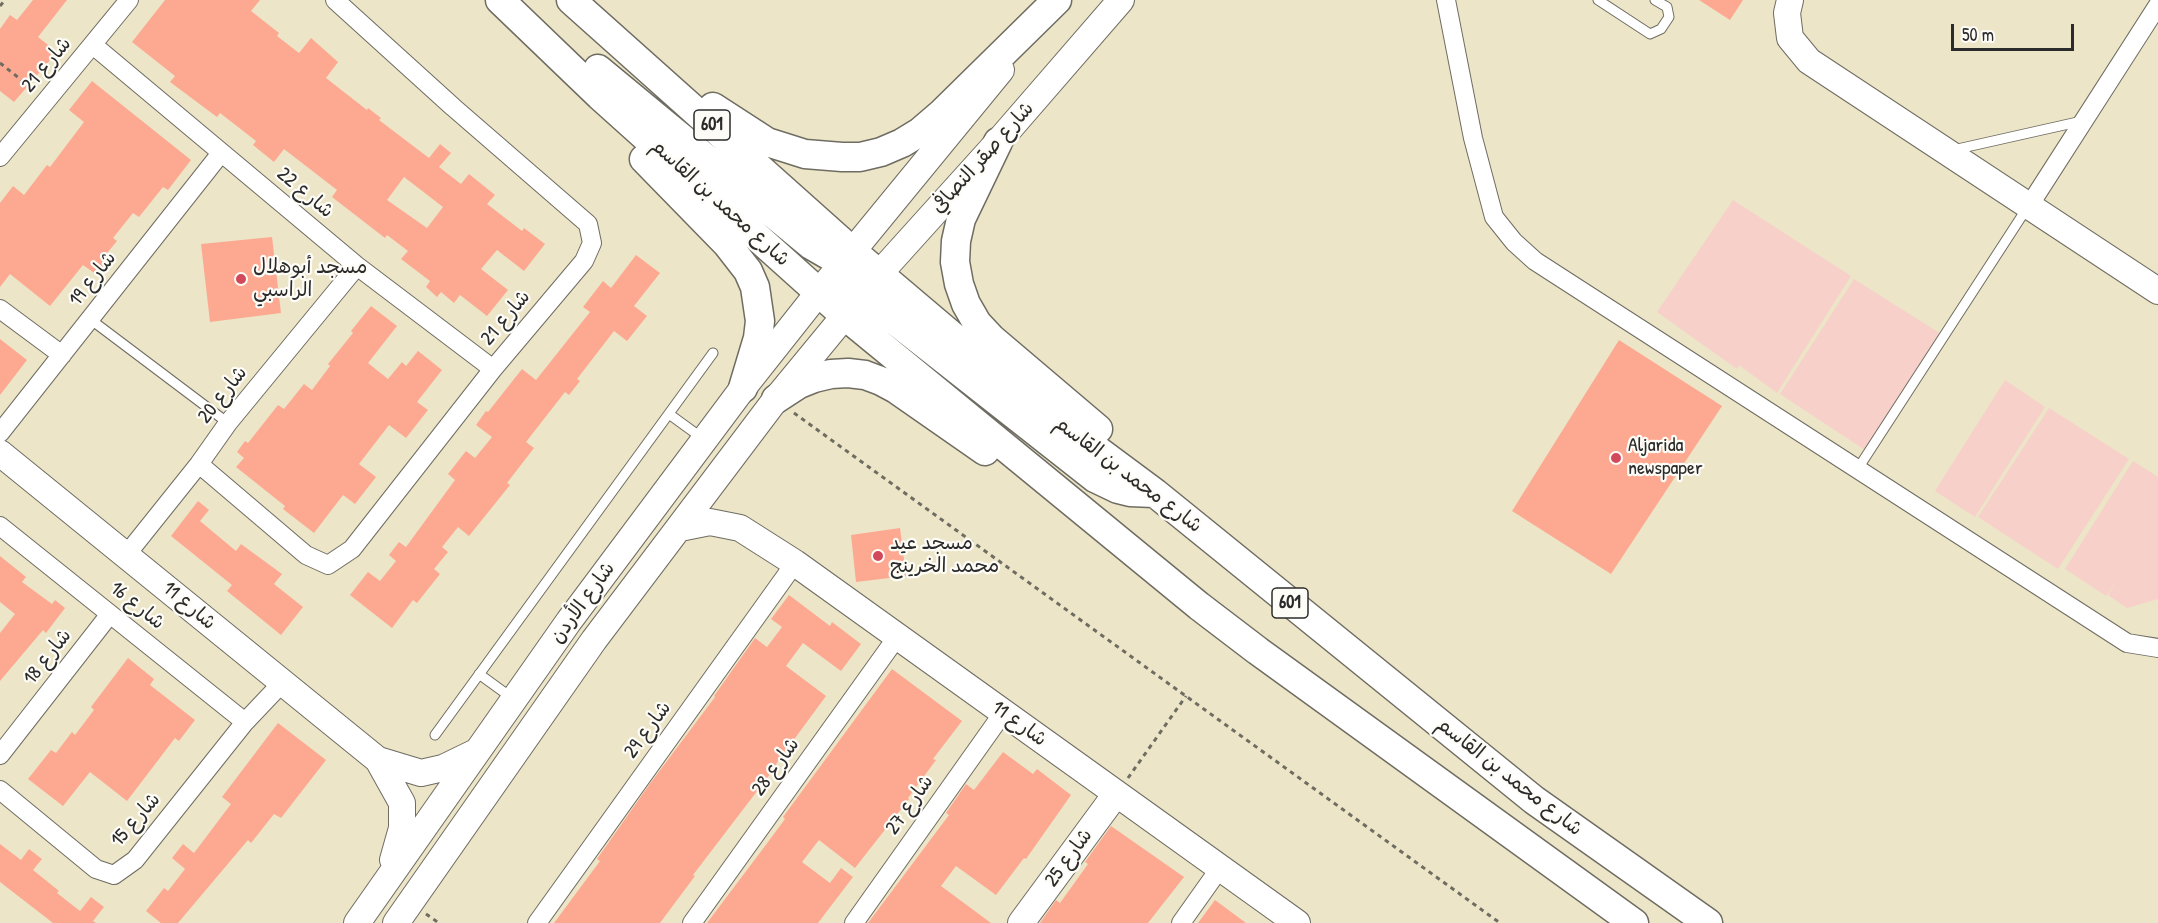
<!DOCTYPE html>
<meta charset="utf-8">
<style>
body{margin:0}
#map{position:relative;width:2158px;height:923px;overflow:hidden;background:#ece5c7;font-family:"Patrick Hand",sans-serif}
canvas{display:block}
.scale{position:absolute;left:1951px;top:24px;width:123px;height:27px;box-sizing:border-box;border:3px solid #2b2b2b;border-top:0;padding-left:8px;font-size:18px;line-height:21px;white-space:nowrap;color:#2b2b2b;-webkit-text-stroke:4px #fdfcf7;paint-order:stroke}
</style>
<div id="map">
<canvas width="2158" height="923"></canvas>
<div class="scale">50 m</div>
</div>
<script>
const context = document.querySelector('canvas').getContext('2d');
context.lineJoin = 'round';
function fill(path, color) { context.fillStyle = color; context.fill(path, 'evenodd'); }
const shape = rows => new Path2D(rows.map(r => 'M' + r).join(''));
function trace(path, color, width, dash) { context.strokeStyle = color; context.lineWidth = width; context.lineCap = dash ? 'butt' : 'round'; context.setLineDash(dash || []); context.stroke(path); }
function drawText(font, color, halo, rows, align = 'center') {
  context.font = font + ' "Patrick Hand","Playpen Sans Arabic",sans-serif'; context.lineWidth = 4.5; context.setLineDash([]); context.textBaseline = 'middle'; context.strokeStyle = halo; context.fillStyle = color; for (const [text, x, y, turn = 0] of rows) {
    context.save(); context.translate(x, y); context.rotate((+turn || 0) * Math.PI / 180); context.textAlign = isNaN(turn) ? turn : align; if (halo) context.strokeText(text, 0, 0); context.fillText(text, 0, 0); context.restore();
  }
}
fill(shape([
 [1733,200,1851,276,1777,393,1739,365,1737,369,1657,312],
 [1854,279,1941,334,1865,450,1780,394],
 [2005,380,2045,407,1975,517,1935,491],
 [2049,408,2129,459,2058,569,1978,517],
 [2133,461,2158,477,2158,599,2127,608,2108,595,2118,579,2106,596,2065,569]
]), '#f7d0ca');
fill(shape([
 [33,0,67,0,38,37,57,52,14,102,0,91,0,29,10,15,17,20],
 [165,0,260,0,251,11,279,33,277,36,299,53,311,38,338,62,326,78,367,110,368,108,381,118,379,120,429,158,440,144,451,153,439,167,461,184,469,174,495,195,487,204,522,231,524,228,545,244,524,271,497,250,481,269,508,290,487,316,460,295,454,303,441,292,437,297,426,287,430,281,401,259,408,251,387,235,385,238,332,197,337,190,284,149,274,162,253,145,256,141,220,113,217,117,170,82,175,76,132,42],
 [404,177,443,207,427,228,387,200],
 [1699,0,1743,0,1730,20],
 [92,81,191,160,168,190,163,187,139,217,133,213,113,238,117,241,103,258,108,261,97,275,83,265,50,306,10,274,0,287,0,203,13,186,24,195,47,165,50,167,84,122,69,110],
 [272,237,281,313,210,322,201,244],
 [636,255,660,273,634,306,647,316,627,341,614,331,577,379,580,381,569,395,565,392,526,442,534,448,507,483,510,485,469,536,458,527,442,547,448,552,434,569,440,574,417,603,413,600,392,628,350,595,368,572,380,581,396,561,389,555,399,542,406,547,455,480,448,474,466,451,475,458,492,437,476,425,486,411,488,412,522,369,536,380,590,312,583,307,603,281,611,288],
 [371,306,397,326,368,363,388,379,402,362,406,366,418,351,442,370,417,402,428,410,406,438,389,425,359,464,376,477,355,504,343,495,314,533,283,509,285,506,236,467,244,458,237,452,245,441,248,443,278,405,284,409,304,384,312,390,330,366,328,364,353,333,351,331],
 [0,339,27,360,0,395],
 [1619,340,1722,406,1611,574,1512,511],
 [198,501,209,510,200,521,236,551,241,544,282,574,274,584,303,607,281,635,227,591,232,585,171,536],
 [900,528,906,576,856,582,851,535],
 [0,556,26,577,22,582,52,604,55,600,65,608,46,633,43,630,0,681,0,633,15,614,0,602],
 [789,595,830,626,832,622,861,644,841,671,803,643,786,666,826,696,776,764,777,765,693,875,695,876,660,923,554,923,600,861,597,859,649,785,715,697,714,696,755,638,767,647,782,627,771,619],
 [128,658,154,679,150,685,195,720,179,741,175,738,127,801,90,772,63,806,28,779,51,750,56,753,72,732,75,735,94,710,91,707],
 [892,669,962,721,933,759,936,760,908,798,909,799,855,868,819,840,802,862,830,883,841,868,853,877,818,923,707,923,765,846,785,819,783,817],
 [278,723,326,760,281,818,274,814,251,843,248,840,178,923,161,923,146,911,164,888,168,891,185,869,172,858,183,844,194,853,231,804,222,797],
 [1003,752,1033,774,1037,769,1071,795,1026,859,1024,858,996,895,956,866,941,886,991,923,868,923,949,815,946,813,966,784,974,790],
 [1111,826,1184,877,1148,923,1040,923,1056,900,1060,903,1088,864,1085,862],
 [0,844,21,860,29,849,42,859,33,870,59,891,57,893,80,911,91,897,104,907,93,921,96,923,53,923,0,882],
 [1215,900,1246,923,1198,923]
]), '#fda992');
const lane = shape([
 [1598,0,1650,34,1661,29,1669,17,1667,7,1655,0],
 [1953,150,2082,121],
 [90,319,228,423],
 [669,414,702,438],
 [1857,470,2027,208],
 [479,674,512,698],
 [435,735,713,353]
]);
const street = shape([
 [1446,0,1473,138,1494,217,1514,242,1535,261,2127,643,2158,648],
 [93,45,357,266,493,369],
 [0,157,129,0],
 [2029,206,2158,5],
 [0,309,62,355],
 [0,433,221,153],
 [199,464,306,555,328,565,352,549,493,369,584,261,592,243,588,224,453,107,335,0],
 [0,526,245,722],
 [127,554,199,464,228,423,357,266],
 [0,755,110,614],
 [0,790,96,869,114,875,135,860,245,722,282,683],
 [537,923,795,563],
 [692,923,897,637],
 [854,923,1003,713],
 [1181,923,1220,868]
]);
const secondary = shape([
 [1790,0,1787,13,1790,38,1809,61,2158,291],
 [0,453,378,760,421,773,443,768,476,752],
 [680,528,710,522,740,528,795,563,1297,923],
 [378,760,402,803,402,828,393,860],
 [357,923,569,621,743,388,819,292,1001,70],
 [396,923,594,640,776,399,879,274,998,142,1121,0],
 [1021,923,1116,794]
]);
const primary = shape([
 [500,0,600,96,844,315,1199,606,1258,651,1634,923],
 [571,0,852,251,1015,389,1155,493,1534,800,1708,923],
 [598,69,811,245,842,263,866,271],
 [713,107,767,142,805,154,842,157,860,157,881,152,902,143,920,132,941,114,1057,0],
 [998,142,961,219,956,241,955,262,959,284,966,304,977,323,992,339,1098,429],
 [644,159,727,244,748,271,755,287,760,321,758,338,743,388],
 [819,292,833,289,848,290,870,301,1095,478,1118,489,1130,492,1154,493],
 [776,399,799,384,814,378,831,374,848,373,865,375,881,381,896,389,985,451]
]);
trace(lane, '#6f6c62', 11);
trace(street, '#6f6c62', 20);
trace(secondary, '#6f6c62', 28);
trace(primary, '#6f6c62', 31);
trace(shape([
 [0,6,5,0],
 [0,63,34,90],
 [794,413,1500,923],
 [1128,778,1186,696],
 [426,914,439,923]
]), '#6f6c62', 3, [4.5, 4.5]);
trace(lane, '#fff', 9);
trace(street, '#fff', 18);
trace(secondary, '#fff', 26);
trace(primary, '#fff', 28);
for (const [x, y, r, color] of [
 [241,279,6,"#d1495b"],
 [1616,458,6,"#d1495b"],
 [878,556,6,"#d1495b"]
]) { const dot = new Path2D(); dot.arc(x, y, r, 0, 2 * Math.PI); context.fillStyle = color; context.fill(dot); trace(dot, '#fdfcf7', 2); }
for (const [x, y, w] of [
 [712,125,36],
 [1290,603,36]
]) { const box = new Path2D(); box.roundRect(x - w / 2, y - 15, w, 30, 4.5); context.fillStyle = '#fdfcf7'; context.fill(box); trace(box, '#2b2b2b', 1.5); }
drawText('bold 18px', '#2b2b2b', null, [
 ["601",712,125],
 ["601",1290,603]
]);
drawText('20px', '#2b2b2b', '#fdfcf7', [
 ["شارع 21",47,65,-50],
 ["شارع صقر النصافي",983,158,-48],
 ["شارع 22",305,193,40],
 ["شارع محمد بن القاسم",720,203,42],
 ["شارع 19",93,279,-52],
 ["شارع 21",506,318,-50],
 ["شارع 20",223,395,-52],
 ["شارع محمد بن القاسم",1128,475,37],
 ["شارع الأردن",583,603,-54],
 ["شارع 16",137,606,39],
 ["شارع 11",189,606,40],
 ["شارع 18",48,657,-52],
 ["شارع 11",1019,724,36],
 ["شارع 29",648,730,-54],
 ["شارع 28",776,767,-54],
 ["شارع محمد بن القاسم",1509,777,38],
 ["شارع 27",910,805,-55],
 ["شارع 15",136,820,-49],
 ["شارع 25",1069,858,-54]
]);
drawText('20px', '#2b2b2b', '#fdfcf7', [
 ["مسجد أبوهلال",253,268],
 ["الراسبي",253,291],
 ["Aljarida",1628,446],
 ["newspaper",1628,469],
 ["مسجد عيد",890,544],
 ["محمد الخرينج",890,567]
], 'left');
</script>
